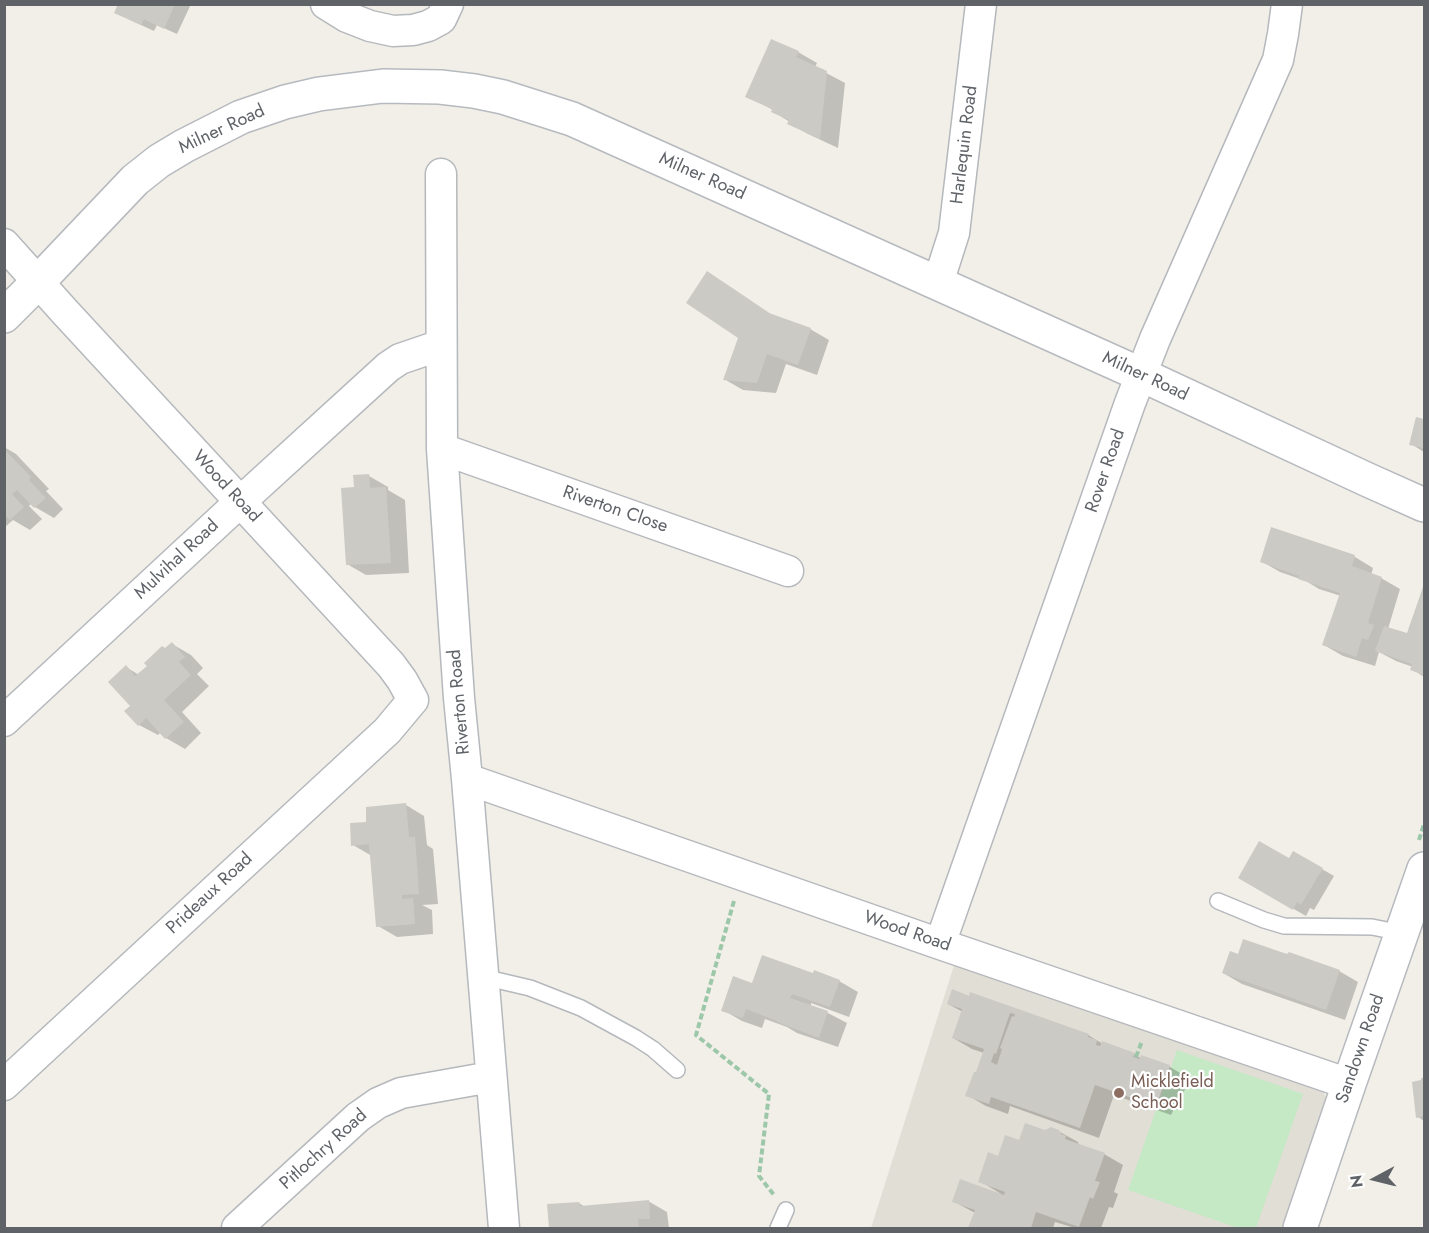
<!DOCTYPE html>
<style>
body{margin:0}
#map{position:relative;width:1429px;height:1233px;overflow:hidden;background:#f1efe8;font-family:Jost,sans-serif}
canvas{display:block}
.frame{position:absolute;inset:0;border:6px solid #5f6368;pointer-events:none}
.north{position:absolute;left:1345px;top:1149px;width:60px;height:60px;-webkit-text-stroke:4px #fff;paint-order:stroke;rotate:263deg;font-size:16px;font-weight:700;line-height:24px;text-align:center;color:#5f6368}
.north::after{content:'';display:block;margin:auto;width:21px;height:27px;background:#5f6368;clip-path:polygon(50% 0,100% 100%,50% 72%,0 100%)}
</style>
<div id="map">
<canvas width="1429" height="1233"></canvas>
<div class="frame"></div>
<div class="north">N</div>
</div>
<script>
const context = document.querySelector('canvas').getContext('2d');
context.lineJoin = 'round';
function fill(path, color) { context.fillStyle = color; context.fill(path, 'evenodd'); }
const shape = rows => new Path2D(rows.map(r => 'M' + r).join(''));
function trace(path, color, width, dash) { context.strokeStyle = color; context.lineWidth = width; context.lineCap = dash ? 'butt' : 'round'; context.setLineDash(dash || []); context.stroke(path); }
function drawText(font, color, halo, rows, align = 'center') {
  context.font = font + ' Jost,sans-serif'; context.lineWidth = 4.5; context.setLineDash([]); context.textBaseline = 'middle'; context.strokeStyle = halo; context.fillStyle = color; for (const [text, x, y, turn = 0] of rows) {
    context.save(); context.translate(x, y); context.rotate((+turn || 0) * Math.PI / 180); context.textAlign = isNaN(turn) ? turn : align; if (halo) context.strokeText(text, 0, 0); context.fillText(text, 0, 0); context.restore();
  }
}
fill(shape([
 [956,959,1320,1086,1328,1101,1282,1228,871,1228]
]), '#e1ded6');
fill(shape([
 [1177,1050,1303,1094,1256,1228,1238,1228,1128,1190]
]), '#c5e8c5');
fill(shape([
 [119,4,191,4,177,34,157,25,154,31,128,19],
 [798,52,817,63,815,67,845,83,838,148,808,134,789,123,790,122,772,111,773,110,747,96],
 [707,273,726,284,775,317,810,329,829,340,817,375,786,364,776,393,743,390,724,379,740,338],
 [1417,419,1424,421,1424,452,1411,444],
 [4,447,16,454,49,489,46,491,63,509,54,518,35,507,32,503,29,506,42,519,30,530,13,520,4,528],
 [369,476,388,487,388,490,405,500,409,573,366,575,347,564,355,489],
 [1272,529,1355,557,1373,568,1371,575,1381,578,1400,589,1388,629,1408,635,1424,588,1424,677,1412,669,1413,667,1396,661,1379,652,1375,666,1343,656,1324,645,1341,596,1319,589,1306,581,1280,572,1261,561],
 [172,644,191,655,203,668,197,674,209,686,182,712,201,733,185,749,166,738,161,732,158,735,139,725,132,706,126,667,139,675],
 [406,805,424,816,427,845,433,849,438,904,422,905,432,910,433,934,397,937,378,926,372,856,353,845,368,823],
 [1294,853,1334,876,1314,910,1310,908,1306,916,1240,878,1289,860],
 [1339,971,1358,982,1345,1020,1242,984,1223,973],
 [814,975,839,981,858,992,849,1017,811,1003,811,1007,828,1013,847,1023,838,1047,797,1033,787,1027,765,1019,762,1028,742,1021,723,1010,753,985],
 [953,991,1088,1035,1103,1044,1134,1054,1142,1059,1142,1057,1170,1067,1189,1078,1177,1110,1174,1109,1171,1115,1114,1095,1099,1138,1010,1106,1008,1114,986,1106,967,1095,977,1074,984,1053,972,1049,953,1038,963,1012,948,1004],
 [1422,1079,1424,1079,1424,1121,1418,1117],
 [1058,1131,1078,1142,1079,1145,1104,1154,1123,1165,1114,1192,1118,1194,1113,1208,1109,1207,1101,1228,1075,1228,1055,1222,1053,1228,970,1228,975,1213,953,1201,1000,1195,1001,1194,980,1181,999,1158,1020,1142,1045,1132],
 [648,1201,667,1212,669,1228,548,1228,550,1228,548,1206,579,1203,585,1207]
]), '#0003');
fill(shape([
 [118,4,175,4,164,29,144,19,141,25,114,13],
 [771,39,799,51,796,57,827,71,820,139,787,124,789,120,771,112,772,109,745,97],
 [707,271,769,313,811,328,798,365,767,354,757,383,723,380,738,338,686,303],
 [1416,417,1424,419,1424,448,1409,445],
 [4,449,31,477,29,480,46,498,34,508,17,490,12,494,24,507,10,520,4,514],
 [369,474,370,488,386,487,391,563,346,565,341,488,354,487,353,475],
 [1271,527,1355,555,1352,566,1382,577,1368,623,1374,625,1368,640,1362,638,1356,657,1322,645,1340,593,1298,579,1299,576,1260,562],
 [1424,584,1424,675,1410,670,1412,664,1375,651,1384,626,1407,633],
 [172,642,185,657,179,662,191,675,164,700,184,722,165,739,146,718,138,726,124,711,130,706,108,682,126,665,135,676,147,666,144,663,162,646,165,648],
 [406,803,409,837,415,837,419,894,402,895,402,899,413,898,415,924,376,927,369,844,351,846,350,823,366,822,366,807],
 [1259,841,1289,858,1293,851,1323,868,1301,905,1297,902,1293,910,1238,878],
 [1243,939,1287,954,1289,952,1340,970,1326,1010,1222,973,1230,951,1238,954],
 [762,955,813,973,814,970,840,980,830,1007,792,994,790,998,828,1011,819,1038,777,1022,777,1021,746,1009,743,1018,721,1011,733,976,752,983],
 [952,989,969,996,970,992,1089,1034,1088,1037,1097,1040,1096,1045,1100,1046,1102,1041,1135,1053,1133,1057,1140,1059,1141,1055,1170,1065,1158,1101,1154,1099,1152,1105,1095,1085,1080,1128,991,1097,989,1104,965,1096,974,1072,976,1072,984,1049,952,1038,962,1009,947,1004],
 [1010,1013,1015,1014,1014,1017,1012,1016,1000,1048,1002,1049,997,1065,991,1062,994,1053,996,1054],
 [1421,1078,1424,1078,1424,1116,1416,1118,1412,1082,1421,1080],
 [1025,1123,1045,1130,1051,1127,1059,1130,1061,1134,1066,1136,1065,1139,1105,1153,1095,1181,1100,1182,1093,1199,1090,1197,1079,1227,1036,1212,1031,1228,968,1228,975,1210,952,1202,960,1179,1004,1195,1005,1192,978,1182,988,1152,998,1156,1005,1135,1019,1140],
 [649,1200,650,1219,638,1219,639,1228,549,1228,547,1204,579,1202,580,1206]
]), '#cccac5');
const lane = shape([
 [1218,901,1264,920,1284,926,1372,927,1402,933],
 [483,977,530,988,581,1008,636,1038,653,1049,677,1070],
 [778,1228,786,1210]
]);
const street = shape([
 [326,4,347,17,370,26,393,31,413,30,428,26,441,19,448,4],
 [441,174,442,449,459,698,467,779,504,1228],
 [4,244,65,312,391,665,402,680,413,700],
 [938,283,954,233,981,4],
 [442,449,788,571],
 [4,721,240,502,388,367,400,359,441,345],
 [467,779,940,944,1349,1084],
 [940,944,1130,403,1155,339,1278,60,1283,34,1287,4],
 [4,1085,387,731,413,700],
 [237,1228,358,1117,378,1103,401,1093,491,1077]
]);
const secondary = shape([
 [4,316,38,282,135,180,159,161,184,146,241,117,285,102,319,94,383,86,440,87,474,91,503,97,572,119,1142,375,1368,480,1424,505],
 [1300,1228,1349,1084,1424,869]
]);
trace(lane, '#b5b8bc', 18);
trace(street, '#b5b8bc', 33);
trace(secondary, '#b6babf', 36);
trace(shape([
 [1419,840,1424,824],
 [734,901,696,1035,769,1094,759,1176,774,1195],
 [1136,1057,1142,1041]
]), '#9cc7a9', 4, [6, 3]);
trace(lane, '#fff', 15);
trace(street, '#fff', 30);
trace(secondary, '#fff', 33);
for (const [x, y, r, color] of [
 [1119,1093,6,"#8d6e63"]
]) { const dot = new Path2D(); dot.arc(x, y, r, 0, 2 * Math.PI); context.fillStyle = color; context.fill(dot); trace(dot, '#fff', 2); }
drawText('18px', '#5f6368', '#fff', [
 ["Milner Road",222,130,-25],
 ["Harlequin Road",965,145,-83],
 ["Milner Road",702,177,24],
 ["Milner Road",1145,377,25],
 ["Rover Road",1106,471,-71],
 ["Wood Road",226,487,47],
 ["Riverton Close",615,510,19],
 ["Mulvihal Road",177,560,-43],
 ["Riverton Road",460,702,-95],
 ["Prideaux Road",210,894,-43],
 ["Wood Road",907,932,19],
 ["Sandown Road",1361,1049,-71],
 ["Pitlochry Road",324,1150,-42]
]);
drawText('18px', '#785e54', '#fff', [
 ["Micklefield",1131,1083],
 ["School",1131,1104]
], 'left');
</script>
